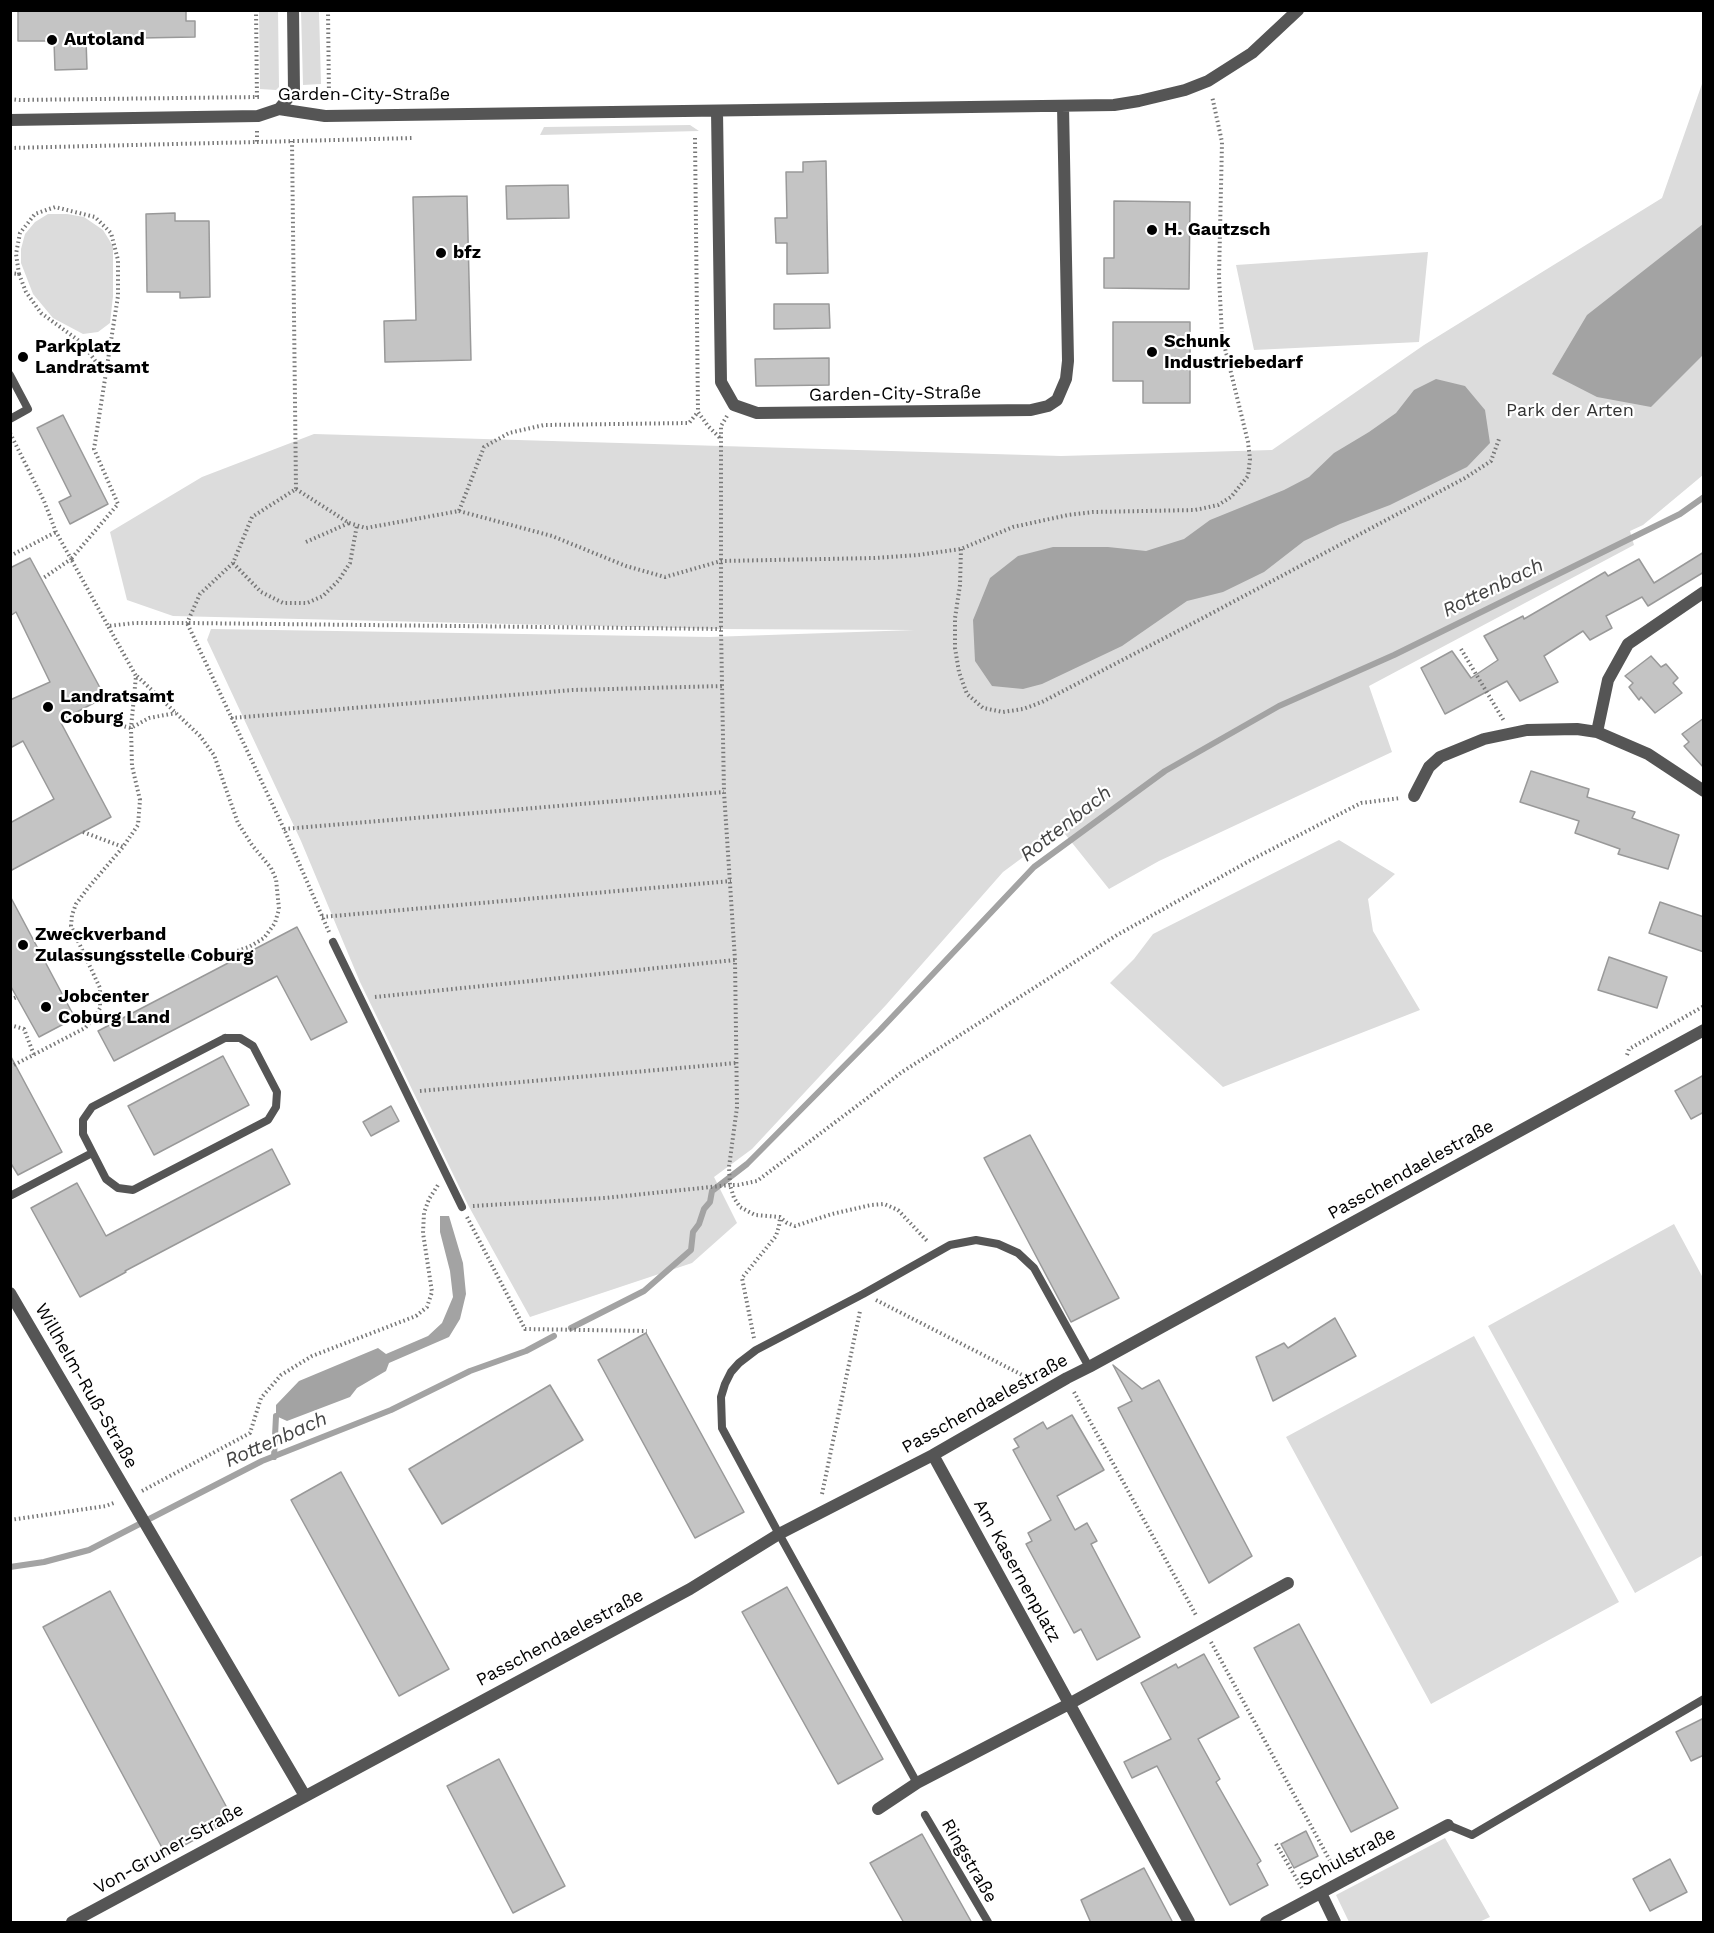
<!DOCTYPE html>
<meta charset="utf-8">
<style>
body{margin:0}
#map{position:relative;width:1714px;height:1933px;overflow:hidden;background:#fff;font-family:"Work Sans",sans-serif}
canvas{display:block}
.frame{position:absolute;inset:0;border:12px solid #000;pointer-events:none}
</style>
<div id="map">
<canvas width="1714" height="1933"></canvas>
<div class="frame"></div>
</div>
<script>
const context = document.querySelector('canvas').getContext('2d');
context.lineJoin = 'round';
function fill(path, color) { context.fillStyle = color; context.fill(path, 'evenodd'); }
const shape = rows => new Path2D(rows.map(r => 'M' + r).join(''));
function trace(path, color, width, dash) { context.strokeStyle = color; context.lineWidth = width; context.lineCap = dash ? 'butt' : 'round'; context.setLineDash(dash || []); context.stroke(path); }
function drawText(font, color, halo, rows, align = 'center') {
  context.font = font + ' "Work Sans",sans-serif'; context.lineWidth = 4.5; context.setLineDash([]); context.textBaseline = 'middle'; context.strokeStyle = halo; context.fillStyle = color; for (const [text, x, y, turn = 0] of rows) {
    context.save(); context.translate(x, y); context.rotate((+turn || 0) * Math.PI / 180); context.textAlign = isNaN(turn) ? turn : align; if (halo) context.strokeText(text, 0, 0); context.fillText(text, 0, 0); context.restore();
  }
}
fill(shape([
 [259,11,278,11,279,87,276,90,260,89],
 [301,11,319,11,321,84,303,85],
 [1703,81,1703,475,1643,525,1630,531,1634,545,1369,686,1392,752,1159,861,1109,889,1061,829,1003,872,886,1005,752,1149,714,1177,737,1223,692,1263,530,1317,468,1205,360,982,301,841,207,640,211,629,710,637,915,630,721,629,173,616,127,600,110,532,202,477,314,434,1061,456,1272,450,1424,345,1662,198],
 [690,125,699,131,540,135,544,127],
 [48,214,67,214,84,217,103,230,113,246,113,296,110,323,98,332,83,334,53,318,33,294,21,263,21,249,25,234,35,222],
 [1428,252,1419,342,1254,350,1236,265],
 [1339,840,1395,874,1368,899,1373,931,1420,1010,1223,1087,1110,983,1134,959,1153,934],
 [1674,1224,1703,1278,1703,1555,1635,1593,1488,1326],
 [1474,1336,1619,1602,1431,1704,1286,1437],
 [1445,1838,1490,1917,1479,1922,1349,1922,1336,1895]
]), '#dcdcdc');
fill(shape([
 [1703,224,1703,355,1651,407,1597,397,1552,374,1587,315],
 [1436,379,1465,386,1485,410,1490,443,1467,467,1390,505,1340,524,1304,541,1264,572,1223,592,1187,601,1122,646,1042,684,1023,689,992,686,975,661,973,620,990,578,1018,556,1053,547,1108,547,1146,551,1184,539,1210,520,1284,490,1309,477,1334,453,1369,432,1396,413,1414,390],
 [440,1216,449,1216,463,1263,466,1294,460,1319,449,1337,389,1363,386,1371,357,1388,350,1397,287,1421,276,1416,276,1405,299,1381,378,1348,386,1354,428,1336,442,1323,453,1297,450,1271,440,1232]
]), '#a3a3a3');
trace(shape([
 [571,1328,644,1291,691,1250,693,1232,699,1224,704,1209,710,1202,712,1191,747,1164,880,1030,1034,867,1165,771,1279,706,1394,655,1680,514,1704,497],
 [274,1457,276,1416],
 [10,1567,44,1562,89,1550,262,1461,391,1410,470,1371,526,1351,554,1336]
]), '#a3a3a3', 6);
const building = shape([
 [18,10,186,10,186,21,195,21,195,37,86,39,87,69,55,70,54,41,18,41,18,10],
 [826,161,828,273,787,274,787,243,776,243,775,218,787,218,786,172,803,172,803,162,826,161],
 [568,185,569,218,507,219,506,186,568,185],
 [467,196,471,360,385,362,384,321,416,320,413,197,467,196],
 [1114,201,1190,202,1189,289,1104,288,1104,258,1114,258,1114,201],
 [175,213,175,221,209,221,210,297,180,298,180,292,147,292,146,214,175,213],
 [774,304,829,304,830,328,774,329,774,304],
 [1113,322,1190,322,1190,403,1143,403,1143,381,1113,381,1113,322],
 [829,358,829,385,756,386,755,359,829,358],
 [63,415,108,504,70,524,59,502,71,496,37,428,63,415],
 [1704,552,1704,572,1648,606,1642,597,1606,616,1612,628,1590,640,1583,631,1544,656,1558,682,1520,701,1507,681,1445,714,1421,668,1452,651,1471,678,1498,660,1484,636,1523,616,1524,619,1605,572,1608,576,1639,559,1654,583,1704,552],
 [30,558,105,697,60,721,111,817,10,871,10,823,54,799,23,741,10,748,10,700,50,682,16,612,10,616,10,568,30,558],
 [1651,656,1661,667,1666,664,1678,678,1673,683,1682,693,1655,713,1641,697,1639,700,1629,687,1633,683,1625,676,1651,656],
 [1704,718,1704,768,1684,746,1689,742,1682,734,1704,718],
 [1531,771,1589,789,1587,797,1635,812,1632,818,1679,835,1668,869,1618,854,1620,849,1575,833,1579,821,1520,802,1531,771],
 [10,896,75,1018,39,1037,10,985,10,896],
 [1660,902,1704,917,1704,952,1649,933,1660,902],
 [297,927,347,1022,311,1040,277,976,114,1061,98,1031,297,927],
 [1609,957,1667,977,1657,1008,1598,990,1609,957],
 [10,1055,62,1152,18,1175,10,1162,10,1055],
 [223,1056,249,1105,154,1155,128,1106,223,1056],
 [1704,1075,1704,1112,1691,1119,1675,1091,1704,1075],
 [391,1106,399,1121,371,1136,363,1122,391,1106],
 [1030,1135,1119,1298,1071,1322,984,1158,1030,1135],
 [272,1149,290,1184,125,1271,126,1272,80,1297,31,1208,77,1183,106,1236,272,1149],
 [1335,1318,1356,1356,1273,1401,1256,1357,1284,1343,1288,1348,1335,1318],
 [646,1333,744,1512,695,1538,598,1360,646,1333],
 [1113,1365,1142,1389,1159,1380,1252,1556,1209,1583,1118,1408,1132,1401,1113,1365],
 [550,1385,583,1440,442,1524,409,1469,550,1385],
 [1072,1415,1104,1470,1057,1496,1075,1530,1087,1523,1097,1541,1091,1544,1140,1637,1097,1660,1081,1629,1074,1633,1026,1544,1032,1541,1028,1533,1051,1520,1013,1450,1019,1447,1014,1439,1043,1422,1047,1429,1072,1415],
 [341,1472,449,1669,399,1696,291,1500,341,1472],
 [787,1587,883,1759,838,1784,742,1612,787,1587],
 [110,1591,233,1819,166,1855,43,1627,110,1591],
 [1299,1624,1398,1808,1351,1832,1254,1648,1299,1624],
 [1204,1654,1239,1717,1198,1739,1220,1779,1216,1782,1261,1861,1257,1864,1268,1885,1230,1905,1157,1766,1132,1778,1124,1762,1171,1739,1141,1683,1176,1664,1178,1668,1204,1654],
 [1704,1718,1704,1755,1691,1761,1676,1732,1704,1718],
 [499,1759,565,1886,513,1913,447,1786,499,1759],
 [1306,1831,1318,1856,1294,1868,1281,1844,1306,1831],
 [922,1834,972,1923,904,1923,870,1863,922,1834],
 [1670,1859,1687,1892,1650,1911,1633,1879,1670,1859],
 [1144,1868,1173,1923,1091,1923,1081,1900,1144,1868]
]);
fill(building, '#c4c4c4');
trace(building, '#999', 1.5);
trace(shape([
 [256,10,257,100],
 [328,10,329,97],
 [307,93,329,97],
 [10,99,19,100,259,97],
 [695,138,698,412,708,426,720,438],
 [257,142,413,138],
 [10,148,257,142,257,131],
 [10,273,19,274,16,254,20,233,35,214,55,207,95,217,111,233,118,260,118,296,94,449,118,504,71,559,108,626,135,623,187,623,200,594,233,563,252,517,296,489,292,141],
 [19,274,26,292,41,313,82,343,105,374],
 [727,416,721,426,721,629,724,792,735,960,737,1107,729,1167,730,1185,734,1198,740,1207,755,1215,780,1217,787,1223,795,1226,832,1214,871,1205,884,1204,898,1210,928,1242],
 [10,433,44,501,56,532,71,559,42,579],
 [296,489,349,523,366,528,459,511,484,447,509,433,544,425,689,423,698,412],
 [459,511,552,536,626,566,665,577,721,561,875,558,918,555,961,549,1013,527,1068,515,1093,512,1195,510,1218,505,1231,497,1248,476,1250,459,1248,442,1222,336,1219,277,1222,142,1212,96],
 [306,542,349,523],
 [961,549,960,585,955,618,955,648,959,672,967,694,983,708,1003,712,1023,709,1042,702,1199,620,1465,478,1491,461,1499,439],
 [10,556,56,532],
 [233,563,261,592,283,603,307,603,323,596,339,580,350,563,357,525],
 [1461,649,1504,721],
 [10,698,13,699],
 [72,714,131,728,149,718,176,713],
 [231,718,573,690,722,686],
 [284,829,724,792],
 [83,832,123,847],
 [322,917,731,881],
 [329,932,284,829,187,623,721,629],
 [85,956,180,957,231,953,249,947,264,938,275,923,279,909,276,879,271,868,252,845,238,823,214,755,200,736,137,676],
 [375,997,735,960],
 [10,1000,17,997],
 [10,1025,24,1029,34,1055],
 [1627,1055,1629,1049,1704,1006],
 [10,1067,85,1028,95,1017,100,1008,100,988,71,926,72,915,76,904,88,888,123,847,138,825,140,800,132,766,131,728,136,676,108,626],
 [420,1091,736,1063],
 [473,1206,605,1198,730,1185,738,1185,757,1181,902,1072,1117,935,1251,860,1361,803,1401,798],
 [467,1217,525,1329,647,1331],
 [876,1300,1032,1380],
 [754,1338,742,1278,776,1236,779,1226,780,1218],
 [1074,1392,1197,1617],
 [142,1491,250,1433,261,1398,281,1375,312,1356,416,1316,427,1307,432,1292,423,1233,424,1213,429,1199,438,1185],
 [822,1494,860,1311],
 [10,1520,106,1506,116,1502],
 [1211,1642,1335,1870],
 [1276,1844,1302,1888]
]), '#777', 4, [1.5, 3]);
trace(shape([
 [10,375,28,409,10,419],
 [333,942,462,1207],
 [225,1038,240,1038,253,1046,277,1092,276,1107,268,1120,133,1190,118,1188,106,1179,83,1134,83,1120,92,1107,225,1038],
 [10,1196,92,1153],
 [917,1783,779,1534,722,1428,721,1397,725,1384,731,1372,739,1363,756,1350,863,1294,950,1245,976,1240,998,1244,1018,1253,1034,1268,1089,1367],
 [925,1815,988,1922],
 [1448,1825,1472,1835,1704,1699]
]), '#555', 8);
trace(shape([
 [279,109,294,91,293,10],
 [717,111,721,382,734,405,757,413,1031,410,1048,406,1057,400,1066,379,1068,361,1063,106],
 [10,120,258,116,279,109,325,116,1114,105,1139,101,1185,90,1208,81,1252,53,1298,10],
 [1597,732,1608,680,1628,644,1704,592],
 [1414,796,1429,767,1440,757,1484,739,1527,730,1577,729,1597,732,1648,754,1704,791],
 [10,1293,305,1796],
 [933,1455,1189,1922],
 [878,1809,917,1783,1069,1704,1288,1583],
 [1321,1893,1335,1922],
 [72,1922,690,1589,779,1534,933,1455,1067,1378,1089,1367,1704,1030],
 [1266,1922,1448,1825]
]), '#555', 12);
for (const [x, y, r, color] of [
 [52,40,6,"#000"],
 [1152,230,6,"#000"],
 [441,253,6,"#000"],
 [1152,352,6,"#000"],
 [23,357,6,"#000"],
 [48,707,6,"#000"],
 [23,945,6,"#000"],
 [46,1007,6,"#000"]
]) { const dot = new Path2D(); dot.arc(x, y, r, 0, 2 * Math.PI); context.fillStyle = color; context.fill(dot); trace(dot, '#fff', 2); }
drawText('bold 18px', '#000', '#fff', [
 ["Autoland",64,40],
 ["H. Gautzsch",1164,230],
 ["bfz",453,253],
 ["Schunk",1164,342],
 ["Industriebedarf",1164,363],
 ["Parkplatz",35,347],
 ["Landratsamt",35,368],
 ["Landratsamt",60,697],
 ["Coburg",60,718],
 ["Zweckverband",35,935],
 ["Zulassungsstelle Coburg",35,956],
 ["Jobcenter",58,997],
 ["Coburg Land",58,1018]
], 'left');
drawText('18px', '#000', '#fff', [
 ["Garden-City-Straße",364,95],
 ["Garden-City-Straße",895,394,-1],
 ["Passchendaelestraße",1411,1170,-29],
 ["Willhelm-Ruß-Straße",86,1386,60],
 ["Passchendaelestraße",985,1404,-29],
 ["Am Kasernenplatz",1017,1571,61],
 ["Passchendaelestraße",560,1638,-28],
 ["Von-Gruner-Straße",169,1849,-29],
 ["Schulstraße",1348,1857,-28],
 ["Ringstraße",969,1861,60]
]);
drawText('18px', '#333', '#fff', [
 ["Park der Arten",1570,411]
]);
drawText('italic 20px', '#444', '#fff', [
 ["Rottenbach",1493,588,-26],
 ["Rottenbach",1066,824,-38],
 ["Rottenbach",276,1440,-24]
]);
</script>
